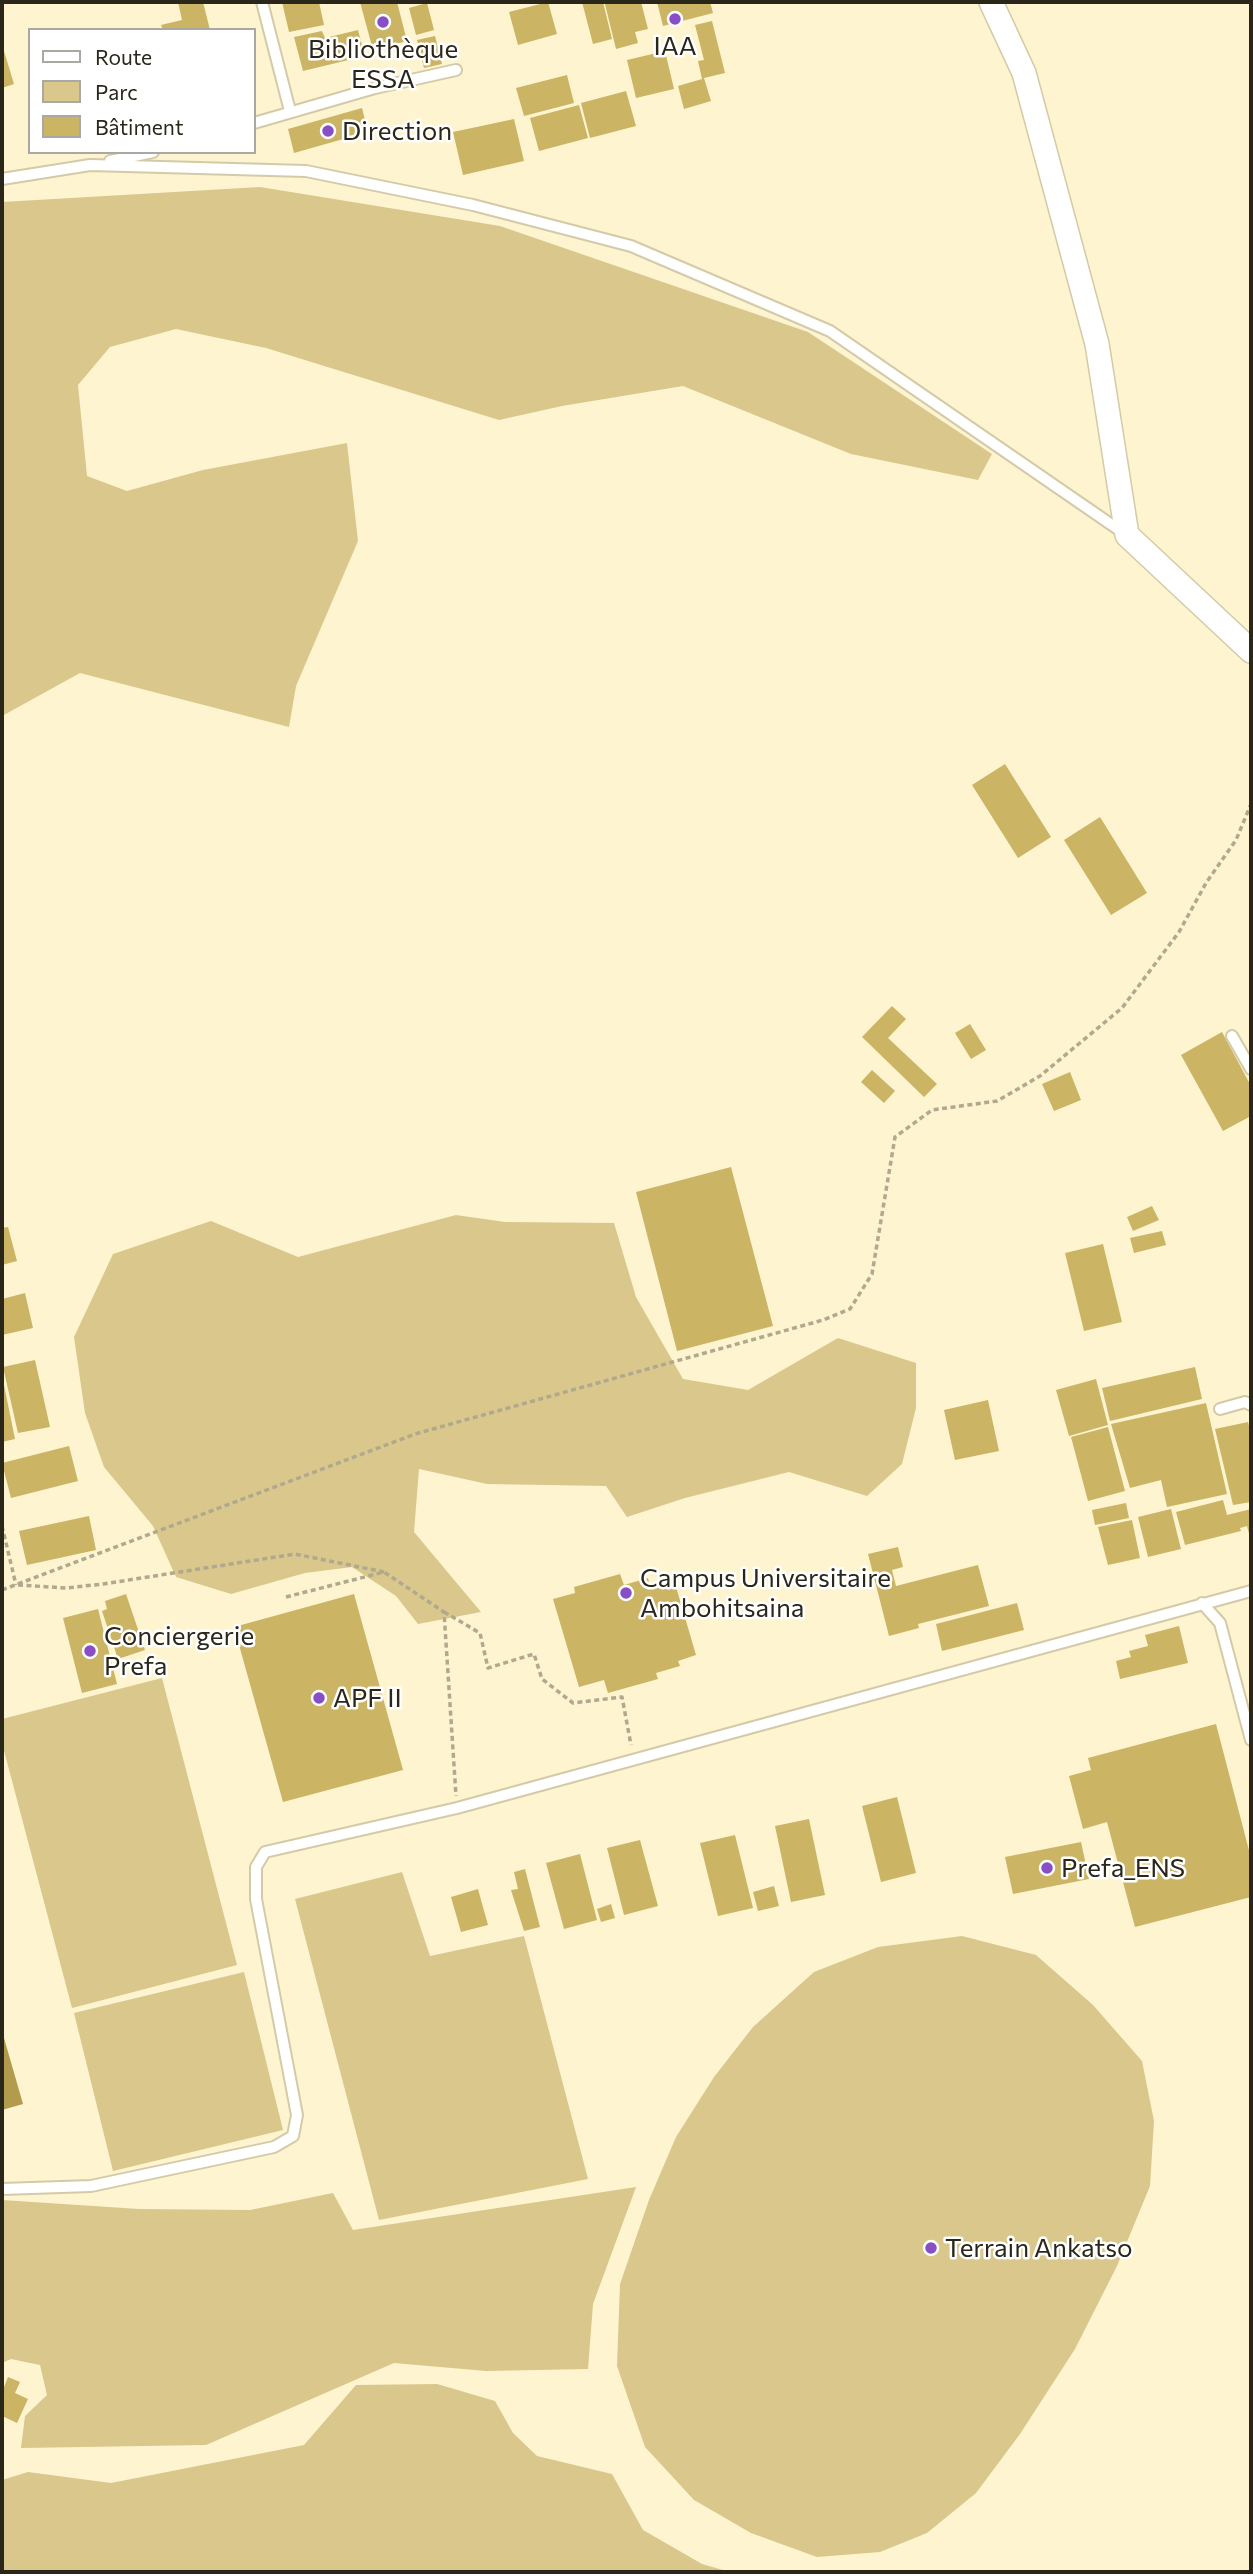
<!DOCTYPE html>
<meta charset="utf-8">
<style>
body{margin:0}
#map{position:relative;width:1253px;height:2574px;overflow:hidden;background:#fef4d0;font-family:Commissioner,sans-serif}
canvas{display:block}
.frame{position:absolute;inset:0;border:4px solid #2a2619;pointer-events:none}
.legend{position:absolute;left:28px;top:28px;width:228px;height:126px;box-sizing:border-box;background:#fff;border:2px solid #aaa8a3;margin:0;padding:9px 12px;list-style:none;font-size:21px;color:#2a2619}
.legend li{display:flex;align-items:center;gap:14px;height:35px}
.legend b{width:35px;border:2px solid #aaa8a3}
</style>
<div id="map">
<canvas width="1253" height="2574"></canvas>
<div class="frame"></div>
<ul class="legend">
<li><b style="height:9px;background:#fff"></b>Route</li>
<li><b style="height:19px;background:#d9c78c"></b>Parc</li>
<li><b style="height:19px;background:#cbb464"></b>Bâtiment</li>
</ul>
</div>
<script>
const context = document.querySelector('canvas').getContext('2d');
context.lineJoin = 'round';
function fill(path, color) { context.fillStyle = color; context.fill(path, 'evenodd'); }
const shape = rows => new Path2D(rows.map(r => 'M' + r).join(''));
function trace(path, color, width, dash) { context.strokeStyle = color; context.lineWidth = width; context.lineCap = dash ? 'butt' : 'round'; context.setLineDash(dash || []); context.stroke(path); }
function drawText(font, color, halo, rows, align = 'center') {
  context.font = font + ' Commissioner,sans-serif'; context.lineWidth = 5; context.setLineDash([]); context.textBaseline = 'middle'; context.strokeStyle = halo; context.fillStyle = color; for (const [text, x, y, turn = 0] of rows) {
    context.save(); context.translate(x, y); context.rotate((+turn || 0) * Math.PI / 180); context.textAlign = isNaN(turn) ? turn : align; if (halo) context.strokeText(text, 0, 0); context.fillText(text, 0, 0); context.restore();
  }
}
fill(shape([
 [260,187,500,226,808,332,992,454,978,480,851,454,683,386,562,406,499,420,266,348,176,329,110,347,78,385,87,476,127,491,203,470,347,443,358,541,296,686,289,727,80,673,2,716,2,202],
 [456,1215,505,1222,614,1223,636,1297,683,1379,748,1390,838,1338,916,1363,916,1408,902,1464,867,1496,789,1472,685,1498,627,1517,606,1486,487,1484,419,1469,414,1532,481,1612,418,1624,396,1596,352,1567,305,1573,231,1594,176,1577,153,1526,104,1467,85,1413,74,1337,113,1254,211,1221,298,1257],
 [162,1678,237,1965,72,2008,2,1743,2,1719],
 [402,1872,430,1956,524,1936,588,2179,379,2220,295,1899],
 [962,1936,1036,1955,1093,2005,1142,2061,1154,2121,1150,2186,1117,2266,1075,2349,1020,2434,976,2493,927,2533,880,2552,817,2557,751,2533,694,2500,645,2447,617,2366,620,2284,649,2200,676,2137,714,2077,753,2027,814,1972,878,1947],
 [244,1972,283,2130,113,2171,74,2013],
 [636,2187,593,2304,588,2369,486,2371,394,2363,206,2445,21,2448,25,2416,47,2395,40,2365,11,2359,2,2363,2,2200,139,2209,250,2210,333,2193,353,2230],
 [437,2384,495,2401,513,2433,537,2456,612,2474,643,2530,702,2564,730,2572,2,2572,2,2480,28,2472,111,2483,304,2445,356,2385]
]), '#d9c78c');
fill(shape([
 [2,2038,4,2038,23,2104,2,2110]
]), '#b29b4c');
fill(shape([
 [178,2,203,2,210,30,163,30,161,25,182,20],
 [282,2,319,2,324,25,289,32],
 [360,2,397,2,407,41,373,50],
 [548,2,557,34,518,45,509,12],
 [582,2,603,2,612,39,593,44],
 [613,2,641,2,648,29,635,32,638,43,616,49,605,4],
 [657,2,710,2,713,13,663,26],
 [427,3,434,30,416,35,409,8],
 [712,21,725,73,704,78,711,101,684,109,678,86,702,79,698,61,704,60,695,25],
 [358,30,365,56,303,71,294,37,322,31,325,38],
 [435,36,442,64,424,68,417,40],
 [2,51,4,51,14,84,2,88],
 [665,51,674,89,636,98,627,60],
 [567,75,574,103,524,116,516,88],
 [626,91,636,126,590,138,581,103],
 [579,105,588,138,539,151,530,118],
 [362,108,368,132,294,153,288,129],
 [514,119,524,161,463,175,453,132],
 [1005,764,1051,837,1018,858,972,785],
 [1100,817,1147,893,1111,915,1064,840],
 [892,1006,906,1019,888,1038,937,1084,924,1097,862,1037],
 [970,1024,986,1050,971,1059,955,1033],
 [1222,1032,1251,1086,1251,1116,1223,1131,1181,1055],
 [872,1070,895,1091,884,1103,861,1082],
 [1070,1072,1081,1100,1054,1111,1042,1084],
 [731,1167,773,1326,677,1351,636,1192],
 [1152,1206,1159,1220,1133,1231,1127,1217],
 [8,1227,17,1261,2,1265,2,1228],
 [1162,1231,1166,1245,1134,1253,1130,1238],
 [1103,1244,1122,1322,1084,1331,1065,1253],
 [25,1293,33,1328,2,1335,2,1299],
 [35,1360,50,1427,18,1433,3,1367],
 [1195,1367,1202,1399,1110,1421,1102,1388],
 [1096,1379,1108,1425,1069,1436,1056,1390],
 [3,1380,15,1439,2,1442,2,1381],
 [988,1400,999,1451,955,1460,944,1410],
 [1206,1403,1227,1494,1167,1507,1161,1480,1130,1488,1111,1424],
 [1248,1422,1251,1433,1251,1502,1233,1505,1215,1429],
 [1108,1427,1125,1491,1088,1501,1071,1437],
 [69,1446,78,1481,11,1498,2,1463],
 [1223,1500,1227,1515,1251,1509,1251,1541,1247,1526,1240,1528,1241,1531,1185,1545,1176,1512],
 [1126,1503,1129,1518,1095,1525,1092,1510],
 [1171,1509,1181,1549,1148,1557,1138,1517],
 [89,1516,96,1550,27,1565,19,1531],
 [1132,1520,1140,1558,1108,1565,1098,1527],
 [898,1547,903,1567,892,1570,896,1586,978,1565,989,1606,918,1624,919,1628,889,1636,868,1554],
 [620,1574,624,1585,648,1578,650,1587,674,1580,696,1655,678,1661,680,1666,656,1673,658,1679,608,1693,604,1680,579,1687,553,1599,575,1593,574,1587],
 [126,1594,145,1650,118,1659,102,1611,107,1609,105,1601],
 [354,1594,403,1770,283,1802,234,1627],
 [1017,1603,1024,1630,942,1651,936,1624],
 [98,1609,117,1684,82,1693,63,1618],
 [1179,1626,1188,1663,1120,1679,1116,1661,1131,1657,1129,1651,1148,1646,1145,1635],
 [1216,1724,1251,1858,1251,1897,1135,1927,1107,1822,1083,1829,1069,1776,1091,1770,1088,1758],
 [897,1797,916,1873,881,1882,862,1806],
 [809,1819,825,1895,791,1902,775,1826],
 [735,1835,753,1908,718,1916,700,1843],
 [640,1840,658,1906,624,1915,607,1848],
 [1081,1842,1089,1879,1013,1894,1005,1857],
 [580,1854,597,1920,564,1929,546,1863],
 [525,1869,540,1927,524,1931,511,1890,518,1889,514,1872],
 [774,1886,779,1906,758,1911,753,1892],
 [478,1889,488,1925,461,1932,451,1897],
 [611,1904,615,1918,601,1922,597,1909],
 [8,2377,20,2382,15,2393,28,2399,17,2423,2,2416,2,2386,4,2387]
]), '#cbb464');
const lane = shape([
 [262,2,290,111],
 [254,123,375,88,456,70],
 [110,161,153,152],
 [2,179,90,165,306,171,473,205,631,246,830,331,1125,534],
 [1232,1036,1251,1069],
 [1220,1409,1245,1402,1251,1405],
 [1202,1603,1220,1623,1251,1740],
 [2,2189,91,2186,274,2147,293,2136,297,2115,256,1899,256,1867,265,1852,457,1808,1251,1591]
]);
const street = shape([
 [991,2,1024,73,1097,344,1127,535,1251,651]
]);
trace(lane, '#d4caa7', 14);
trace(street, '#d4caa7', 26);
trace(shape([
 [2,1526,16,1585],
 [18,1585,66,1588,103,1584,295,1554,384,1572],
 [2,1590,415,1434,823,1320,850,1309,872,1274,895,1137,932,1110,997,1101,1040,1076,1122,1008,1179,932,1206,883,1236,840,1251,804],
 [286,1597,384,1572,444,1612,456,1796],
 [444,1612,480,1633,488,1668,534,1654,542,1679,573,1703,622,1697,631,1745]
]), '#b1a98e', 3.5, [5, 3.5]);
trace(lane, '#fff', 10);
trace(street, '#fff', 23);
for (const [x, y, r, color] of [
 [675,19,7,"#884ec5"],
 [383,22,7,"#884ec5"],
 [328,131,7,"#884ec5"],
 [626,1593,7,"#884ec5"],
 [90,1651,7,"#884ec5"],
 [319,1698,7,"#884ec5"],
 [1047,1868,7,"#884ec5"],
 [931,2248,7,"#884ec5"]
]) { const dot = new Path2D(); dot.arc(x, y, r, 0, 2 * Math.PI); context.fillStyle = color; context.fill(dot); trace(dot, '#fff', 2.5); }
drawText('26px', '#2a2619', '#fff', [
 ["IAA",675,46,"center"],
 ["Bibliothèque",383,49,"center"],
 ["ESSA",383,79,"center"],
 ["Direction",342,131],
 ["Campus Universitaire",640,1578],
 ["Ambohitsaina",640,1608],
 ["Conciergerie",104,1636],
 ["Prefa",104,1666],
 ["APF II",333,1698],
 ["Prefa_ENS",1061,1868],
 ["Terrain Ankatso",945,2248]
], 'left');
</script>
